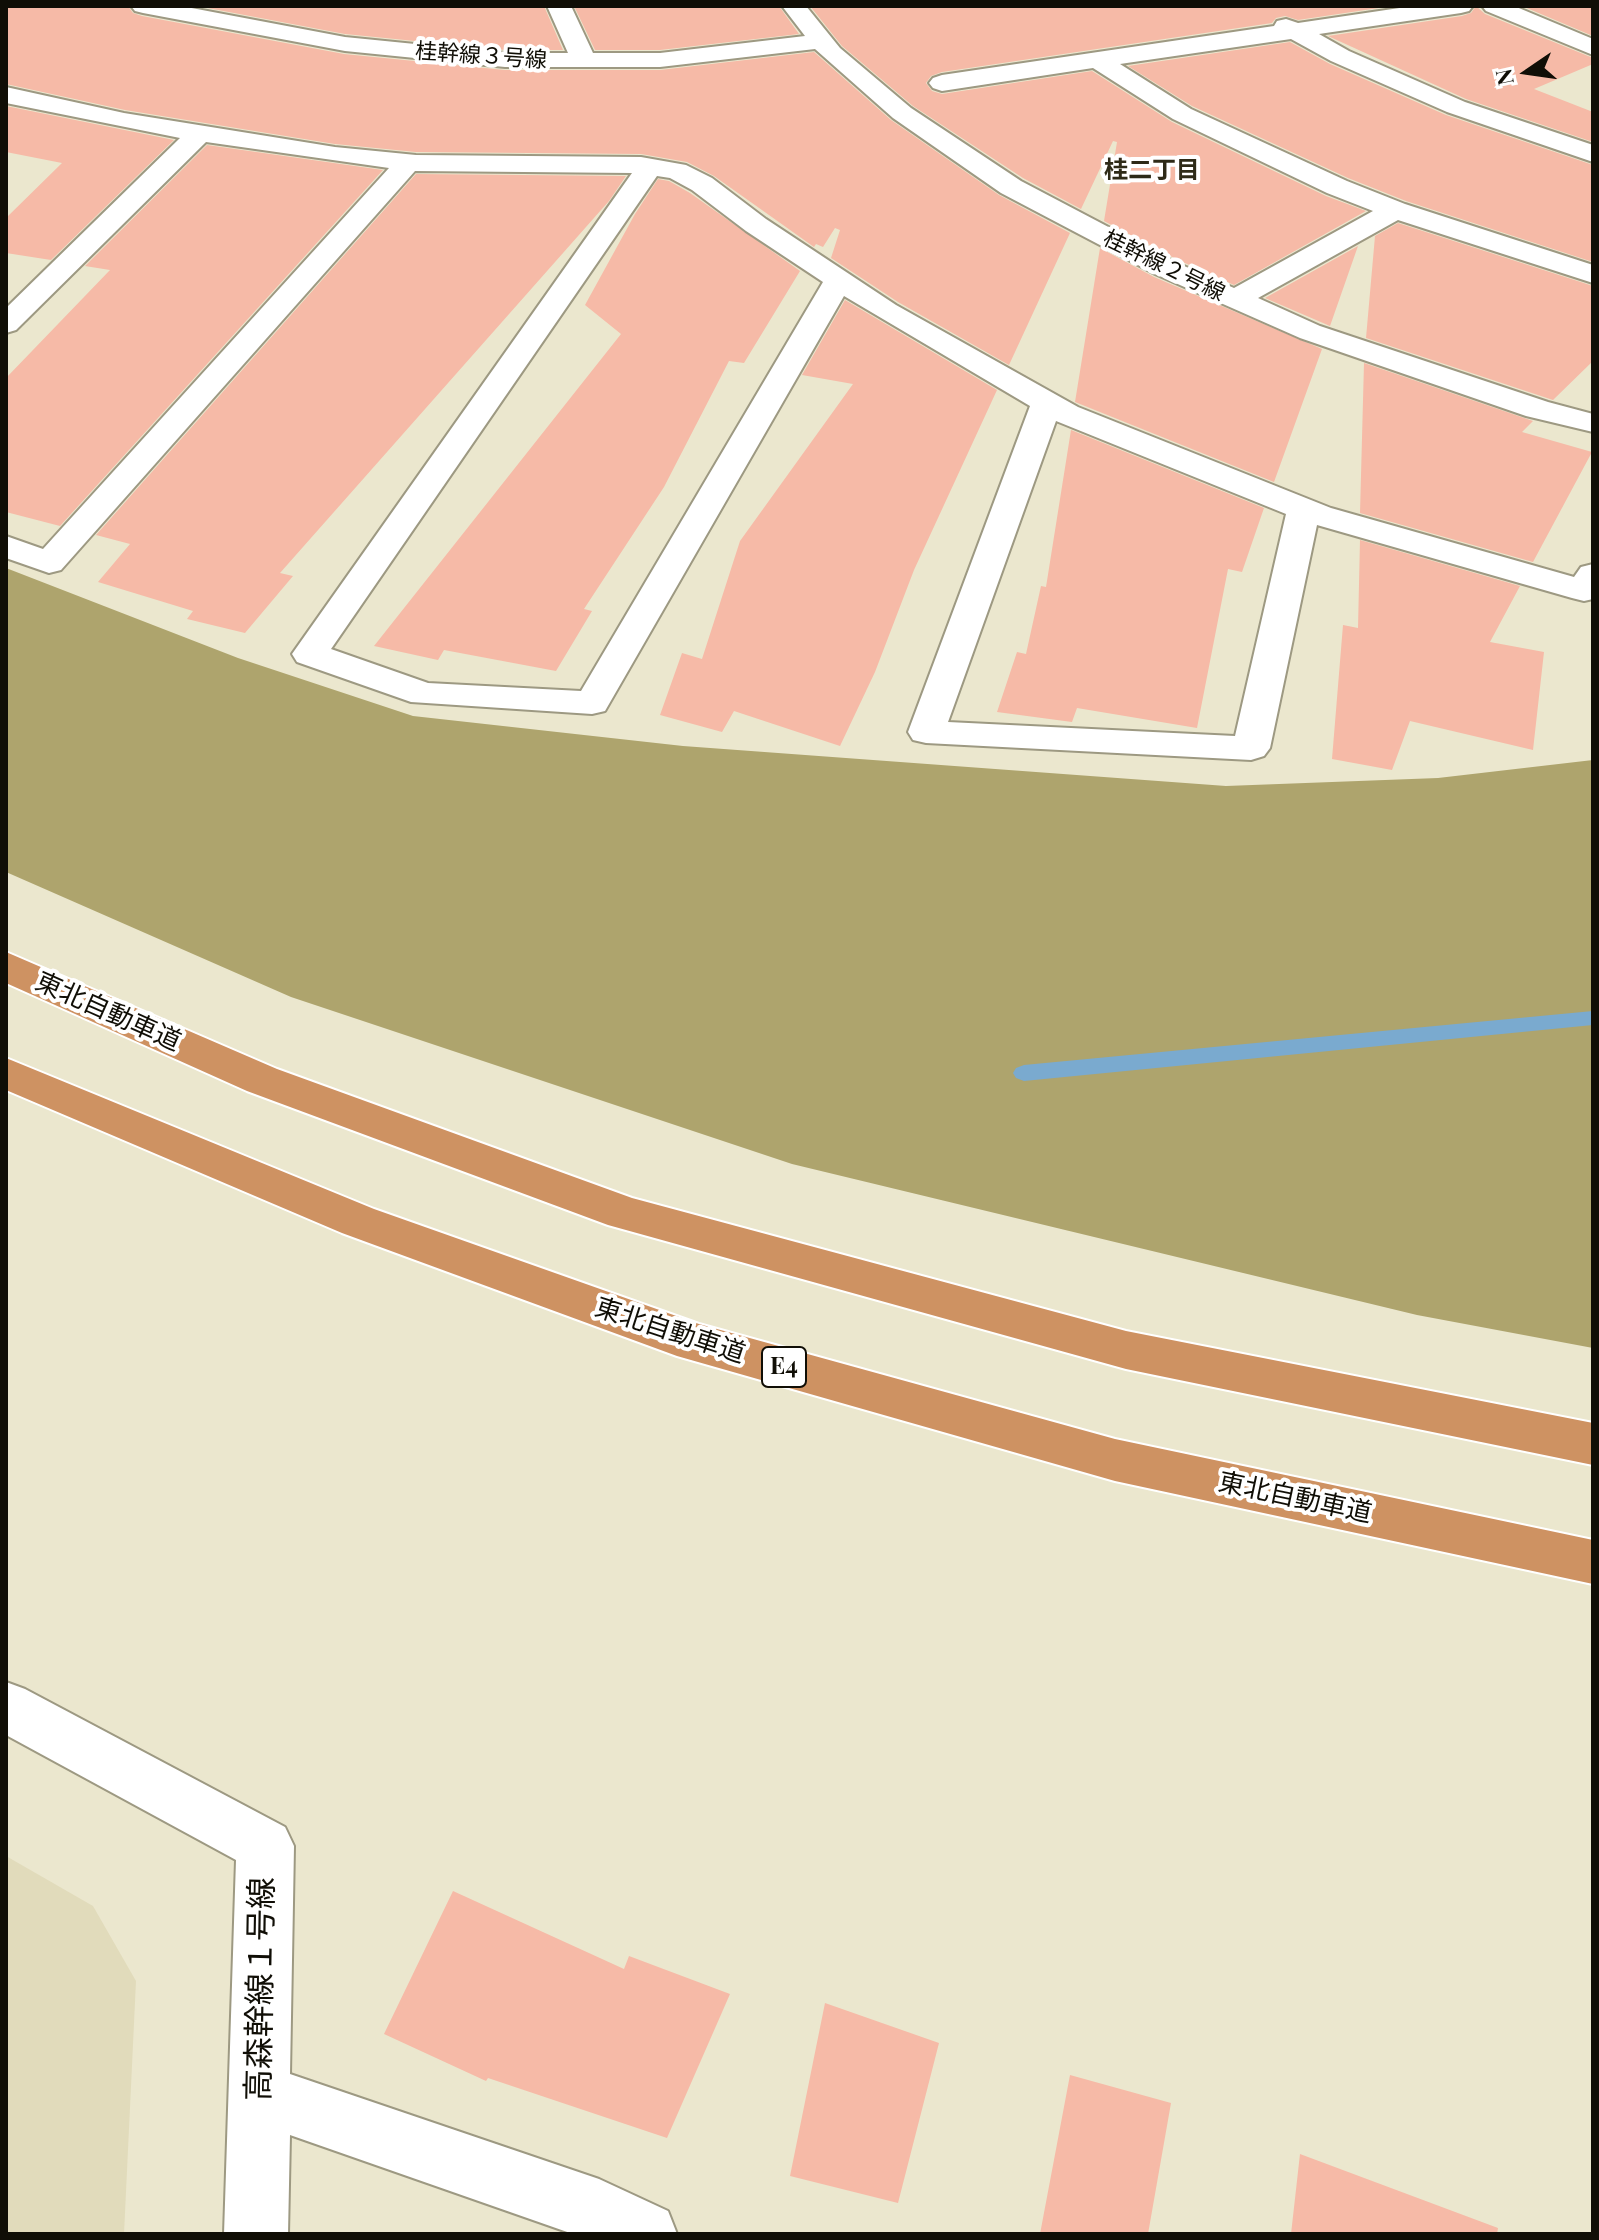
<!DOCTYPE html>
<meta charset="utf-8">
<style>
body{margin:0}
#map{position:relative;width:1599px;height:2240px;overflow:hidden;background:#ebe7ce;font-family:"Playfair Display",serif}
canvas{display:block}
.frame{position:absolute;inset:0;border:8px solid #100e06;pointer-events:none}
.north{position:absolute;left:1487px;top:32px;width:80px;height:80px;-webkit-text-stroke:6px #fff;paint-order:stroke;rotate:257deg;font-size:22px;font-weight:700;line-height:32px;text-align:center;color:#100e06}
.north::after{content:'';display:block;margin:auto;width:28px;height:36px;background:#100e06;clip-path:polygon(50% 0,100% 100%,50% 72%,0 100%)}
</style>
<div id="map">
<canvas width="1599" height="2240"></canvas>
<div class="frame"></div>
<div class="north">N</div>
</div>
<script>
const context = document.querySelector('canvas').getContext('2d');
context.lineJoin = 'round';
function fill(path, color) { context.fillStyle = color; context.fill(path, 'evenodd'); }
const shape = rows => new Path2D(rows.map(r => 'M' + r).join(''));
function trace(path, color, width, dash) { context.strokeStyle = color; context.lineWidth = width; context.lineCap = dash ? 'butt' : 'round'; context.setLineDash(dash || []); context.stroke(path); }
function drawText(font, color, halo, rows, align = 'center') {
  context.font = font + ' "Playfair Display","Noto Sans JP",serif'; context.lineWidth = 8; context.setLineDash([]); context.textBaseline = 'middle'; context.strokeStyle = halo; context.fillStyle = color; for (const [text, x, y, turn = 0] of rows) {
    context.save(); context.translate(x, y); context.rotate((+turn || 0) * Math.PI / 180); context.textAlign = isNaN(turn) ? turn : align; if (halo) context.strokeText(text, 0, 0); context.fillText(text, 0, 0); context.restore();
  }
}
fill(shape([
 [6,1856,93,1906,136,1981,124,2234,6,2234]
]), '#e1dbbb');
fill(shape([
 [6,568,238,658,413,716,683,746,1226,786,1438,778,1593,760,1593,1348,1417,1315,792,1164,291,997,6,872]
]), '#aea46d');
fill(shape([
 [1593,1011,1593,1025,1024,1081,1016,1078,1013,1073,1016,1068,1024,1065,1593,1011]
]), '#7aaacf');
fill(shape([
 [6,6,128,6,133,13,142,16,344,54,505,70,660,70,814,52,891,120,999,195,1070,233,1009,365,898,302,831,258,840,230,835,228,823,247,816,244,814,247,714,176,687,162,641,154,416,152,335,144,125,110,6,84],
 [197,6,544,6,563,50,505,50,345,34],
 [574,6,779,6,799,34,660,50,595,50],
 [810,6,1392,6,1298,20,1285,16,1276,18,1272,23,942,72,931,76,926,83,932,91,942,94,1092,71,1172,122,1326,196,1366,211,1234,285,1176,259,1104,221,1117,142,1113,141,1081,209,1023,178,913,106,842,46],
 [1476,6,1485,14,1593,58,1593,64,1534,89,1593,112,1593,142,1466,99,1328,36,1462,16,1471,13],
 [1522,6,1593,6,1593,36],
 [1290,42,1330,64,1446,115,1593,165,1593,262,1406,201,1348,178,1192,106,1128,66],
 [6,106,174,140,51,260,6,253,6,218,62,163,6,152],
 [207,145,383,170,60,526,6,512,6,378,110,270,85,266],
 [416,174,626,176,609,201,280,573,293,576,245,633,187,619,193,611,98,582,130,544,96,535],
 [658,179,669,181,690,193,800,271,744,363,729,361,664,487,584,609,592,611,556,671,444,650,438,660,374,646,621,334,585,305,635,214],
 [1398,223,1593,286,1593,361,1553,400,1366,338,1375,236],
 [1358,246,1330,326,1265,298],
 [1100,248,1154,277,1322,349,1274,482,1075,402],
 [845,300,997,390,914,570,875,672,840,746,734,711,722,732,660,715,682,653,702,659,740,541,853,384,802,375],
 [1364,363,1533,421,1522,432,1592,452,1533,562,1360,513],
 [1071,430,1264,508,1242,572,1228,569,1197,728,1077,708,1072,722,997,712,1017,652,1026,654,1041,586,1046,587],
 [1360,540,1520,586,1490,642,1544,652,1533,750,1410,721,1392,770,1332,759,1343,625,1358,628],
 [453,1891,624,1969,629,1956,730,1994,667,2138,488,2078,486,2081,384,2034],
 [825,2003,939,2043,898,2203,790,2176],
 [1070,2075,1171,2103,1148,2234,1040,2234],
 [1300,2154,1498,2228,1497,2234,1291,2234]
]), '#f6baa7');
const minor = shape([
 [131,6,181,6,345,37,505,53,568,53,547,6,571,6,593,53,660,53,805,36,782,6,806,6,840,48,911,108,1021,181,1175,262,1234,288,1373,211,1327,193,1173,119,1093,68,942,91,933,88,929,83,933,78,942,75,1274,26,1277,21,1286,19,1298,23,1413,6,1473,6,1469,11,1461,13,1319,34,1349,51,1465,102,1593,145,1593,162,1447,112,1331,61,1291,39,1120,64,1191,109,1347,181,1405,204,1593,265,1593,283,1398,220,1258,298,1320,326,1548,402,1593,414,1593,432,1526,416,1300,338,1155,274,1001,193,893,118,815,49,660,67,505,67,345,51,143,13,135,11,131,6],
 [1482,6,1514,6,1593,39,1593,55,1486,11,1482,6],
 [6,87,124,113,335,147,416,155,641,157,686,165,712,178,766,219,896,305,1078,407,1331,508,1574,577,1581,567,1593,564,1593,599,1584,601,1572,598,1317,525,1270,748,1264,756,1251,760,926,743,913,740,908,732,1030,406,844,296,605,711,592,714,411,702,297,662,292,654,632,173,415,171,61,570,49,573,6,558,6,536,43,549,389,168,206,142,16,330,6,333,6,308,180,138,6,103,6,87],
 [657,176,670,178,692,190,746,231,823,282,581,691,428,683,331,649,657,176],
 [1056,421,1286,514,1235,736,948,722,1056,421],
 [6,1682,25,1689,285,1827,294,1846,290,2074,599,2179,668,2211,677,2234,573,2234,290,2135,288,2234,224,2234,236,1860,6,1735,6,1682]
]);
const highway = shape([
 [6,952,277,1069,632,1198,1126,1331,1593,1423,1593,1465,1126,1369,608,1225,247,1091,6,983,6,952],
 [6,1058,374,1209,699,1324,1115,1439,1593,1540,1593,1584,1115,1481,677,1356,342,1233,6,1090,6,1058]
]);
trace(minor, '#9d9982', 4);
trace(highway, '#fff', 4);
fill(minor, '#fff');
fill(highway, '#ce9262');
drawText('22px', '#100e06', '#fff', [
 ["桂幹線３号線",481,56,4],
 ["桂幹線２号線",1164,266,26]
]);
drawText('bold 24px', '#2e2a17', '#fff', [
 ["桂二丁目",1152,171]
]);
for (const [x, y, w] of [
 [784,1367,44]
]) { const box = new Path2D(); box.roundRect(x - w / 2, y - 20, w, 40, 6); context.fillStyle = '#fff'; context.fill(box); trace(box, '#100e06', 2); }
drawText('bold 24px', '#100e06', null, [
 ["E4",784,1367]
]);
drawText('26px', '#100e06', '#fff', [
 ["東北自動車道",108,1012,24],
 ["東北自動車道",670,1331,18],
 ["東北自動車道",1295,1498,12]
]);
drawText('32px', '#100e06', '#fff', [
 ["高森幹線１号線",261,1989,-89]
]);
</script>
